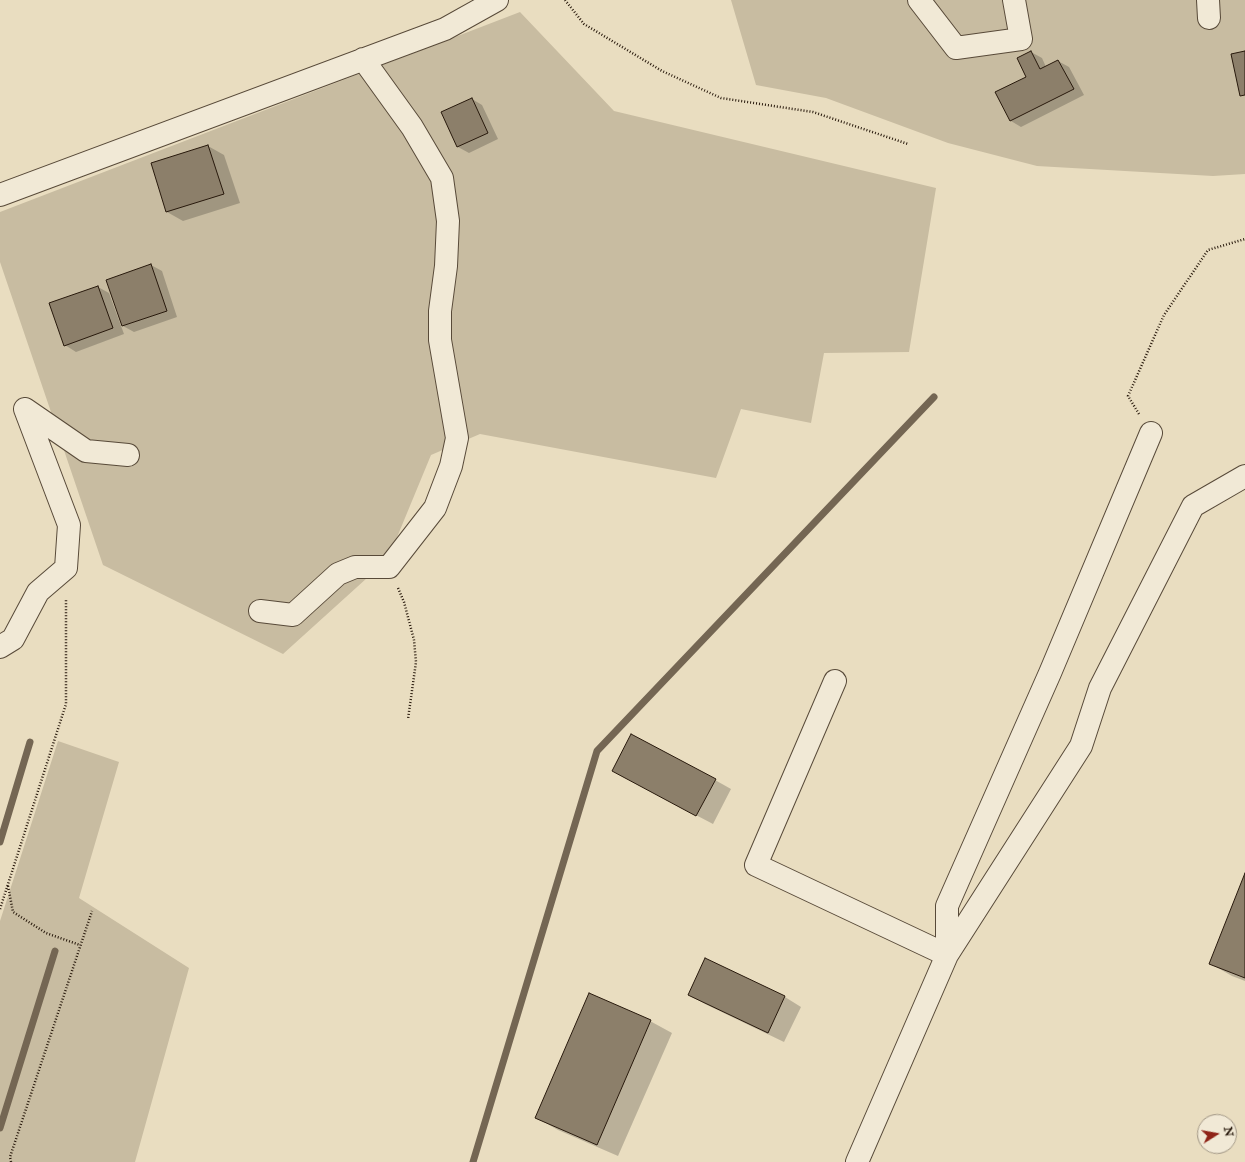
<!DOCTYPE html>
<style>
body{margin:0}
#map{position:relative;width:1245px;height:1162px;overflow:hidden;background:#e9ddc0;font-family:"IM FELL Double Pica",serif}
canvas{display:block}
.north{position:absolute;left:1197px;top:1114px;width:40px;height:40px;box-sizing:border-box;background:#f1e9d6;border:1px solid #a19685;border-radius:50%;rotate:79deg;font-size:11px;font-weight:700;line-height:16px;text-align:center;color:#28190c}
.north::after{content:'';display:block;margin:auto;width:14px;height:18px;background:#8f2418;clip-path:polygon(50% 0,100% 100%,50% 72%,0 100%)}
</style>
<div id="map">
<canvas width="1245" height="1162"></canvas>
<div class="north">N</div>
</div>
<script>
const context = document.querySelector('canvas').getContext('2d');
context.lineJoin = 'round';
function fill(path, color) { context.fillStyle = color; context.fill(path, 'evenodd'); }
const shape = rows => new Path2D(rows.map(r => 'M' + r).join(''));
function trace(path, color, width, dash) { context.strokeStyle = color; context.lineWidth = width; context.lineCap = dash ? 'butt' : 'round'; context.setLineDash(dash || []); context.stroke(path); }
fill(shape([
 [731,0,1245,0,1245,174,1213,176,1037,166,948,143,826,98,756,85],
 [520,12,614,111,936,188,909,352,824,353,811,423,741,409,716,478,480,434,431,455,388,559,283,654,103,565,0,262,0,212],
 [58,741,119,762,79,898,189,968,135,1162,0,1162,0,921]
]), '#c8bca1');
fill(shape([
 [1031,52,1042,58,1046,67,1058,61,1069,67,1084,95,1021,127,1011,121,1028,77],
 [472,99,482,105,498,139,469,153,458,147,442,112],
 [208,146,224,155,240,203,183,221,167,212],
 [151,265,162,271,177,317,134,332,123,326],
 [98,287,109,293,124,334,76,352,65,345],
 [629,780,715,780,731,789,713,824],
 [1245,876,1245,981,1232,976,1211,964],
 [706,960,785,997,801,1007,784,1042,705,1004,689,995],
 [650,1021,672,1033,618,1156,558,1130,537,1118]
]), '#0003');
trace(shape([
 [0,842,30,742],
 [0,1128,55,951],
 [473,1162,597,751,934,397]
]), '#746653', 7);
const building = shape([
 [1031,51,1040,69,1058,60,1074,89,1010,121,995,92,1026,77,1017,58,1031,51],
 [1245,51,1245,95,1240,96,1231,54,1245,51],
 [472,98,488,133,457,147,441,112,472,98],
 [208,145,224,194,166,212,151,163,208,145],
 [151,264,167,311,122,326,106,280,151,264],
 [98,286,113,328,64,346,49,303,98,286],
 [631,734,716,779,696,816,612,771,631,734],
 [1245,873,1245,978,1209,964,1245,873],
 [705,958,785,996,768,1033,688,995,705,958],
 [589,993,651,1020,597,1145,535,1118,589,993]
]);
fill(building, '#8c7f6a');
trace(building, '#28190c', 1);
const minor = shape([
 [919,0,956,48,1021,39,1014,0],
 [1208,0,1209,18],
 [0,195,445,29,497,0],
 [25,409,86,451,128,455],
 [260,611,293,615,338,574,355,567,389,567,435,508,451,466,457,438,440,340,440,311,446,266,448,221,442,178,412,127,363,59],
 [0,647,13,639,38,592,66,568,69,525,25,409],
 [835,681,756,865,947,955],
 [947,955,947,906,1050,673,1151,433],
 [857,1162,947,955,1081,746,1100,688,1193,506,1245,476]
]);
trace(minor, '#584a39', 24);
trace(shape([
 [565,0,584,24,662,71,721,98,813,112,908,144],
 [1139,414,1128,396,1164,315,1208,250,1245,239],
 [398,588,404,602,414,640,416,662,408,719],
 [8,886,13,912,46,933,80,945],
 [0,909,66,704,66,600],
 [11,1162,10,1157,92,911]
]), '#28190c', 2.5, [1, 2]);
trace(minor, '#f1e9d6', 22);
</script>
